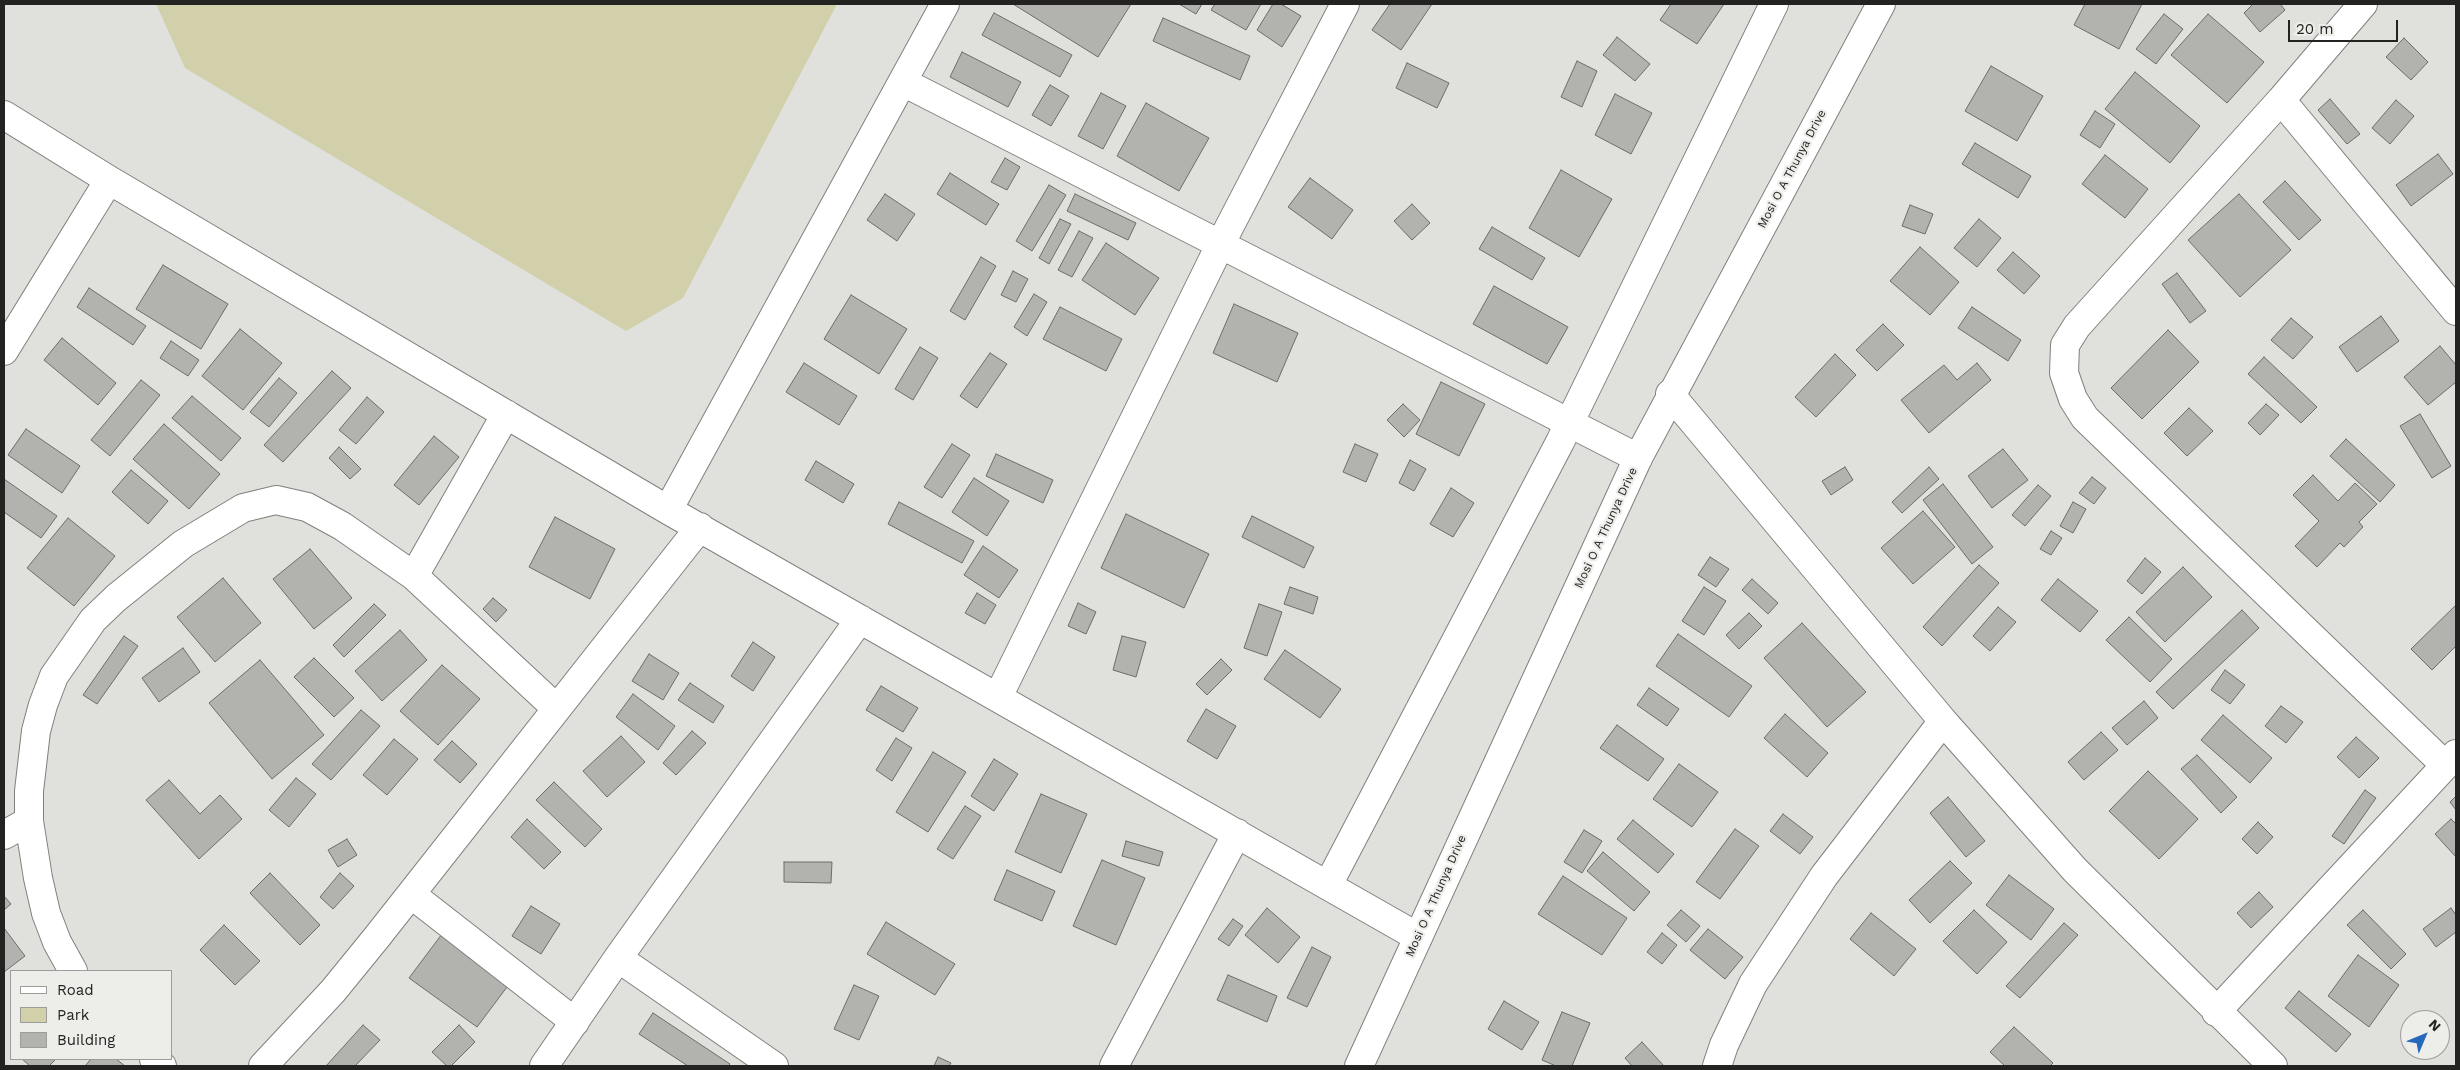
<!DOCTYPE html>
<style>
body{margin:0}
#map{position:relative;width:2460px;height:1070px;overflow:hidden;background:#e0e0dd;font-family:"Work Sans",sans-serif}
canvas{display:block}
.frame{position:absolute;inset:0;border:5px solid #232322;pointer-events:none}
.legend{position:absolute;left:10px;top:970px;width:162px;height:90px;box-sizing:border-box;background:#ededea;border:1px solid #9c9c9a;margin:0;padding:6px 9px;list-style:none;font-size:15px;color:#232322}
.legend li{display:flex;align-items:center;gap:10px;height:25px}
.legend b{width:25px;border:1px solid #9c9c9a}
.north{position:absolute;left:2400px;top:1010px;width:50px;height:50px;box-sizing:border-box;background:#ededea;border:1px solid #9c9c9a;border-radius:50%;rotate:45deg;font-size:14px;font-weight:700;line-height:20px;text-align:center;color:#232322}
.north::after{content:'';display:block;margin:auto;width:18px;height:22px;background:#2668ba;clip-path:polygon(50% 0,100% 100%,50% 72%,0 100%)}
.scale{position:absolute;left:2288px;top:20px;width:110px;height:22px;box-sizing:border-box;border:2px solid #232322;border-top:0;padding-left:6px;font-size:15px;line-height:18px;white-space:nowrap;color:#232322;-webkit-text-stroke:4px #ededea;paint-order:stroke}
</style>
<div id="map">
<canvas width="2460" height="1070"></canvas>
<div class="frame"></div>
<ul class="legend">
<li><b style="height:6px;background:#fff"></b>Road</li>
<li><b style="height:14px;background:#d1d0ab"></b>Park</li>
<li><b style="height:14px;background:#b2b2af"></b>Building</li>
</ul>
<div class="north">N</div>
<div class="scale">20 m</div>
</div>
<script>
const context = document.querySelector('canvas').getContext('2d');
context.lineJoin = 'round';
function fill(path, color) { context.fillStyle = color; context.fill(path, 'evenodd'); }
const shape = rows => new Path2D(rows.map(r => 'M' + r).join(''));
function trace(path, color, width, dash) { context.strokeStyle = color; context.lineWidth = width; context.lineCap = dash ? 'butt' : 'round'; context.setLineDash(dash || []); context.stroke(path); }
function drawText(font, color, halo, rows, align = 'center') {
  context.font = font + ' "Work Sans",sans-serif'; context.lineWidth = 4.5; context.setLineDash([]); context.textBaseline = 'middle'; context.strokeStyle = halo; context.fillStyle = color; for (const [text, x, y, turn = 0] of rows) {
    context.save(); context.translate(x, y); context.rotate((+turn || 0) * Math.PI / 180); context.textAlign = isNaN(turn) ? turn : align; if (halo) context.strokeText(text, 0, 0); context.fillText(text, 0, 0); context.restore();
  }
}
fill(shape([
 [156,4,837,4,683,298,626,331,185,68]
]), '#d1d0ab');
const building = shape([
 [1013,4,1131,4,1098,57,1013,4],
 [1179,4,1202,4,1196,14,1179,4],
 [1215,4,1261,4,1246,30,1211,10,1215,4],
 [1273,4,1281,4,1301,16,1282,47,1257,30,1273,4],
 [1390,4,1432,4,1401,50,1372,30,1390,4],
 [1671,4,1724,4,1697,44,1660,20,1671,4],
 [2085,4,2142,4,2119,49,2074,25,2085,4],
 [2253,4,2280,4,2285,10,2260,32,2244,13,2253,4],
 [994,13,1072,55,1060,77,982,35,994,13],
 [2164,14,2183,29,2156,64,2136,49,2164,14],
 [2208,14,2264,62,2227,103,2171,55,2208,14],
 [1163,18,1250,56,1240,80,1153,41,1163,18],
 [1617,37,1650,64,1635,81,1603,55,1617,37],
 [2404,38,2428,62,2411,80,2386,57,2404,38],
 [962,52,1021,82,1008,107,950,77,962,52],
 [1577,61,1597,71,1582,107,1561,97,1577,61],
 [1407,63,1449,83,1437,108,1396,88,1407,63],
 [1991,66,2043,96,2017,141,1965,111,1991,66],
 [2135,72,2200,126,2170,163,2105,109,2135,72],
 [1050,85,1069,96,1051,126,1032,115,1050,85],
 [1101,93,1126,106,1103,149,1078,136,1101,93],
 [1615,94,1652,113,1631,154,1595,135,1615,94],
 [2330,99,2360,134,2347,144,2318,110,2330,99],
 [2396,100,2414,116,2390,144,2372,128,2396,100],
 [1146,103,1209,138,1179,191,1117,156,1146,103],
 [2095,111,2115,124,2100,148,2080,135,2095,111],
 [1975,143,2031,176,2018,198,1962,164,1975,143],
 [2438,154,2453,174,2411,206,2396,185,2438,154],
 [2105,155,2148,189,2125,218,2082,184,2105,155],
 [1005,158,1020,167,1007,190,991,182,1005,158],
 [1561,170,1612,199,1579,257,1529,228,1561,170],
 [950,173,999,204,986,225,937,194,950,173],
 [1310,178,1353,210,1332,239,1288,207,1310,178],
 [2285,181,2321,220,2299,240,2263,202,2285,181],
 [1049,185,1066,195,1032,251,1016,241,1049,185],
 [885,194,915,214,897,241,867,220,885,194],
 [1075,194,1136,223,1128,240,1067,211,1075,194],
 [2239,194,2291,250,2240,297,2188,240,2239,194],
 [1412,204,1430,223,1412,240,1394,221,1412,204],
 [1910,205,1933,214,1925,234,1902,226,1910,205],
 [1060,219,1071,224,1049,264,1039,258,1060,219],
 [1979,219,2001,238,1977,267,1954,248,1979,219],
 [1492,227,1545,258,1532,280,1479,249,1492,227],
 [1079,231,1093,238,1072,277,1058,270,1079,231],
 [1106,243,1159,278,1135,315,1082,280,1106,243],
 [1920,247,1959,282,1930,315,1890,281,1920,247],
 [2013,252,2040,276,2024,294,1997,270,2013,252],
 [981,257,996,266,965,320,950,311,981,257],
 [163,265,228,304,201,349,136,309,163,265],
 [1013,271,1028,279,1016,302,1001,295,1013,271],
 [2177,273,2206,311,2190,323,2162,284,2177,273],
 [1494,286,1568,327,1547,364,1473,324,1494,286],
 [89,288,146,326,133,345,77,307,89,288],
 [1034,294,1047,302,1027,336,1014,327,1034,294],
 [851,295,907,329,879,374,824,339,851,295],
 [1234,304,1298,333,1277,382,1213,353,1234,304],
 [1060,307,1122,339,1106,371,1043,339,1060,307],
 [1972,307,2021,340,2008,361,1958,328,1972,307],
 [2381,316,2399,341,2357,372,2339,347,2381,316],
 [2291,318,2313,337,2293,359,2271,340,2291,318],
 [1883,324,1904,345,1877,371,1856,350,1883,324],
 [240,329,282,363,243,410,202,376,240,329],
 [2168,330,2199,362,2142,419,2111,388,2168,330],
 [62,338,116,383,98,405,44,360,62,338],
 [171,341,199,360,188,376,160,358,171,341],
 [2440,346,2456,365,2456,382,2428,405,2404,377,2440,346],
 [920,347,938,358,913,400,895,389,920,347],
 [990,353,1007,364,977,408,960,396,990,353],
 [1835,354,1856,375,1816,417,1795,397,1835,354],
 [2264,357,2317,407,2301,423,2248,374,2264,357],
 [804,363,857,396,839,425,786,392,804,363],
 [1977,363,1991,380,1929,433,1901,400,1944,365,1957,380,1977,363],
 [332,371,351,388,283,462,264,445,332,371],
 [279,378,297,393,269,427,250,412,279,378],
 [141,380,160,395,110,456,91,440,141,380],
 [1441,382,1485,404,1459,456,1416,434,1441,382],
 [192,396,241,438,221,461,172,418,192,396],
 [367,397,384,412,356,444,339,430,367,397],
 [1403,404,1420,420,1404,437,1387,420,1403,404],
 [2266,404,2279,415,2260,435,2248,423,2266,404],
 [2189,408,2213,431,2187,456,2164,433,2189,408],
 [2420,414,2451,466,2432,478,2400,426,2420,414],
 [164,424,220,474,189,509,133,459,164,424],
 [26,429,80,466,62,493,8,455,26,429],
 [434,436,459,457,419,505,394,485,434,436],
 [2346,439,2395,485,2380,502,2330,456,2346,439],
 [952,444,970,455,942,498,924,487,952,444],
 [1355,444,1378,454,1366,482,1343,472,1355,444],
 [339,447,361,469,350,479,329,458,339,447],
 [2003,449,2028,480,1992,508,1968,476,2003,449],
 [996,454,1053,480,1043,503,986,476,996,454],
 [1410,460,1426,469,1414,491,1399,483,1410,460],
 [816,461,854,484,843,503,805,480,816,461],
 [1845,467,1853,480,1831,495,1822,481,1845,467],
 [1929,467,1939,479,1902,513,1892,502,1929,467],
 [131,470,168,501,148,524,112,492,131,470],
 [2313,475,2338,501,2355,483,2377,504,2359,522,2363,527,2344,547,2340,543,2317,567,2295,546,2319,521,2293,495,2313,475],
 [2092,477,2106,488,2094,504,2079,493,2092,477],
 [974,478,1009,501,987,536,952,512,974,478],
 [4,479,57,516,41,538,4,512,4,479],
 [1943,484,1993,547,1972,564,1923,500,1943,484],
 [2038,485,2051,496,2025,526,2012,515,2038,485],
 [1451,488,1474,503,1453,537,1430,524,1451,488],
 [899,502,974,541,962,563,888,524,899,502],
 [2073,502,2086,509,2073,533,2060,526,2073,502],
 [1923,511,1955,547,1913,584,1881,548,1923,511],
 [1126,514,1209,554,1184,608,1101,568,1126,514],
 [1252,516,1314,547,1304,568,1242,537,1252,516],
 [555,517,615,549,590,599,529,567,555,517],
 [68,518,115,556,74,606,27,568,68,518],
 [2051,531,2062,538,2051,555,2040,549,2051,531],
 [983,546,1018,570,999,598,964,575,983,546],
 [310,549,352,598,314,629,273,579,310,549],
 [1710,557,1729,569,1716,587,1698,575,1710,557],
 [2145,558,2161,572,2142,594,2127,581,2145,558],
 [1979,565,1999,583,1942,646,1923,627,1979,565],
 [2183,567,2212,597,2165,642,2136,612,2183,567],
 [223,578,261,623,215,662,177,617,223,578],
 [1752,579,1778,603,1768,614,1742,590,1752,579],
 [2058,579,2098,611,2080,632,2041,600,2058,579],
 [1290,587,1318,597,1313,614,1284,604,1290,587],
 [1704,587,1726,601,1704,635,1682,621,1704,587],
 [977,593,996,605,985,624,965,613,977,593],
 [493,598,507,610,496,622,483,609,493,598],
 [1078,603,1096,612,1086,634,1068,626,1078,603],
 [374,604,386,615,344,657,333,645,374,604],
 [1259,604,1282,612,1267,656,1244,648,1259,604],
 [2456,605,2456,646,2432,670,2411,649,2456,605],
 [1998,607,2016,622,1990,651,1973,636,1998,607],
 [2242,610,2259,628,2173,709,2156,692,2242,610],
 [1749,613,1762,626,1739,649,1726,635,1749,613],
 [2129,617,2172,659,2150,682,2106,640,2129,617],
 [1802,623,1866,692,1827,727,1764,658,1802,623],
 [400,630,427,660,382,701,355,671,400,630],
 [1678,634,1752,686,1729,717,1656,666,1678,634],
 [124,636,138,646,97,704,83,695,124,636],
 [1122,636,1146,642,1136,677,1113,670,1122,636],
 [753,642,775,657,753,691,731,676,753,642],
 [183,648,200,672,159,702,142,678,183,648],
 [1285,650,1341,689,1320,718,1264,679,1285,650],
 [649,654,679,673,663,700,632,681,649,654],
 [314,658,354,698,334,717,294,677,314,658],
 [1221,659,1232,670,1207,695,1196,684,1221,659],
 [260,660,324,735,272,779,209,703,260,660],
 [442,665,480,699,438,745,400,711,442,665],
 [2225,670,2245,685,2230,704,2211,690,2225,670],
 [690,683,724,706,713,723,678,700,690,683],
 [881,686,918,708,903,732,866,710,881,686],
 [1649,688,1679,709,1667,726,1637,705,1649,688],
 [633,694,675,726,658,750,616,717,633,694],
 [2144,701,2158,718,2127,745,2112,728,2144,701],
 [2281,706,2303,722,2286,743,2265,726,2281,706],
 [1206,709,1236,726,1217,759,1187,741,1206,709],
 [361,710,380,726,331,780,312,764,361,710],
 [1785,714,1828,753,1807,777,1764,738,1785,714],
 [2223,715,2272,758,2250,783,2201,740,2223,715],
 [1617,725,1664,759,1648,781,1600,748,1617,725],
 [692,731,706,743,676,775,663,763,692,731],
 [2101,732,2118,750,2084,780,2068,762,2101,732],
 [621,736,645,762,607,797,583,771,621,736],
 [2356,737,2379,758,2359,778,2337,757,2356,737],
 [896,738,912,748,892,781,876,770,896,738],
 [394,739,418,759,387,795,363,775,394,739],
 [452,741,477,764,460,783,434,760,452,741],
 [933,752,966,772,928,832,896,812,933,752],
 [2197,755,2237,797,2221,813,2181,769,2197,755],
 [994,759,1018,774,994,811,971,796,994,759],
 [1679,764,1718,792,1692,827,1653,799,1679,764],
 [2148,771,2198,819,2159,859,2109,811,2148,771],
 [296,778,316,794,289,827,269,810,296,778],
 [169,780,200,814,220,795,242,819,199,859,146,800,169,780],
 [554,782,602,829,585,847,536,800,554,782],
 [2365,790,2376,798,2344,844,2332,836,2365,790],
 [1041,794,1087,814,1061,873,1015,852,1041,794],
 [2456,796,2456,810,2450,802,2456,796],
 [1948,797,1985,841,1966,857,1930,813,1948,797],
 [965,806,981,816,953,859,937,849,965,806],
 [1783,814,1813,837,1800,854,1770,831,1783,814],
 [527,819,561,852,544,869,511,837,527,819],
 [2451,819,2456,824,2456,857,2435,834,2451,819],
 [1633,820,1674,854,1658,873,1617,839,1633,820],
 [2258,822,2273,837,2257,854,2242,839,2258,822],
 [1735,829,1759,846,1720,899,1696,882,1735,829],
 [1584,830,1602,841,1582,873,1564,862,1584,830],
 [347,839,357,855,338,867,328,850,347,839],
 [1126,841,1163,852,1159,866,1122,856,1126,841],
 [1603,852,1650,892,1634,911,1587,871,1603,852],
 [1102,860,1145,878,1116,945,1073,926,1102,860],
 [1950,861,1972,883,1930,923,1909,900,1950,861],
 [784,862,832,862,831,883,784,882,784,862],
 [1007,870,1055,891,1042,921,994,900,1007,870],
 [270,873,320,925,300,945,250,893,270,873],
 [340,873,354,886,333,909,320,897,340,873],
 [2009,875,2054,909,2031,940,1986,905,2009,875],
 [1563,876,1627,918,1602,955,1538,914,1563,876],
 [2259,892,2273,907,2251,928,2237,913,2259,892],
 [4,896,11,904,4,910,4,896],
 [531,906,560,924,541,954,512,936,531,906],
 [1267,908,1300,937,1278,963,1245,935,1267,908],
 [2451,908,2456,915,2456,932,2436,947,2423,929,2451,908],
 [1681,910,1700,926,1686,942,1667,925,1681,910],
 [1974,910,2007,942,1977,974,1943,941,1974,910],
 [2363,910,2406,954,2391,969,2347,925,2363,910],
 [1871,913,1916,949,1894,976,1850,939,1871,913],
 [1233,919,1243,926,1229,946,1218,939,1233,919],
 [886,922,955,964,935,995,867,954,886,922],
 [2064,923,2078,935,2020,998,2006,986,2064,923],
 [224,925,260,961,235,985,200,950,224,925],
 [4,928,25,956,4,972,4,928],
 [1708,929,1743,957,1725,979,1690,950,1708,929],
 [1662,933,1677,945,1662,964,1647,952,1662,933],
 [442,934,510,983,477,1027,409,978,442,934],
 [1312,947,1331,957,1307,1007,1287,998,1312,947],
 [2358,955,2399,985,2369,1027,2328,996,2358,955],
 [1228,975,1277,996,1267,1022,1217,1000,1228,975],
 [854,985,879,996,859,1040,834,1029,854,985],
 [2299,991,2351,1034,2336,1052,2285,1008,2299,991],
 [1504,1001,1539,1022,1522,1050,1488,1029,1504,1001],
 [1562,1012,1590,1023,1572,1066,1556,1066,1542,1060,1562,1012],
 [653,1013,730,1064,728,1066,688,1066,639,1034,653,1013],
 [363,1025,380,1040,355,1066,326,1066,363,1025],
 [459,1025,475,1042,451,1066,447,1066,432,1052,459,1025],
 [2014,1027,2053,1063,2050,1066,2005,1066,1990,1052,2014,1027],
 [1642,1042,1664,1066,1632,1066,1625,1058,1642,1042],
 [938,1057,951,1063,949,1066,934,1066,938,1057],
 [22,1059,56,1059,49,1066,30,1066,22,1059],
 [91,1059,116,1059,125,1066,85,1066,91,1059]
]);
fill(building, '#b2b2af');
trace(building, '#6c6c69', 1);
const street = shape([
 [2363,4,2281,100,2077,326,2065,345,2064,373,2073,399,2085,418,2445,765],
 [903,82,1638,458],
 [2281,100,2456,311],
 [4,115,109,180,668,510,1418,937],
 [4,351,109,180],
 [1670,394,1943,721,2075,870,2273,1066],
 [668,510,945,4],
 [414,576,556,708],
 [998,697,1221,243,1345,4],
 [4,835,29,821],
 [1328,885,1560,442,1774,4],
 [412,895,575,1022],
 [618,958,774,1066],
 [73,971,57,942,46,913,38,878,29,821,29,791,36,731,43,705,54,676,93,620,116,598,183,544,243,508,276,500,307,507,342,526,414,576,506,414],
 [2216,1012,2456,754],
 [154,1059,162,1066],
 [263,1066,333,991,377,937,700,527],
 [544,1066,618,958,860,619],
 [1114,1066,1237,833],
 [1717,1066,1724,1045,1753,984,1824,876,1943,721]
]);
const secondary = shape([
 [1359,1066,1638,458,1881,4]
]);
trace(street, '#80807d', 30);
trace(secondary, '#80807d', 30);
trace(street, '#fff', 28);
trace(secondary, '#fff', 28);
drawText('12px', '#232322', '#ededea', [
 ["Mosi O A Thunya Drive",1792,169,-62],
 ["Mosi O A Thunya Drive",1606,528,-65],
 ["Mosi O A Thunya Drive",1436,896,-66]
]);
</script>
